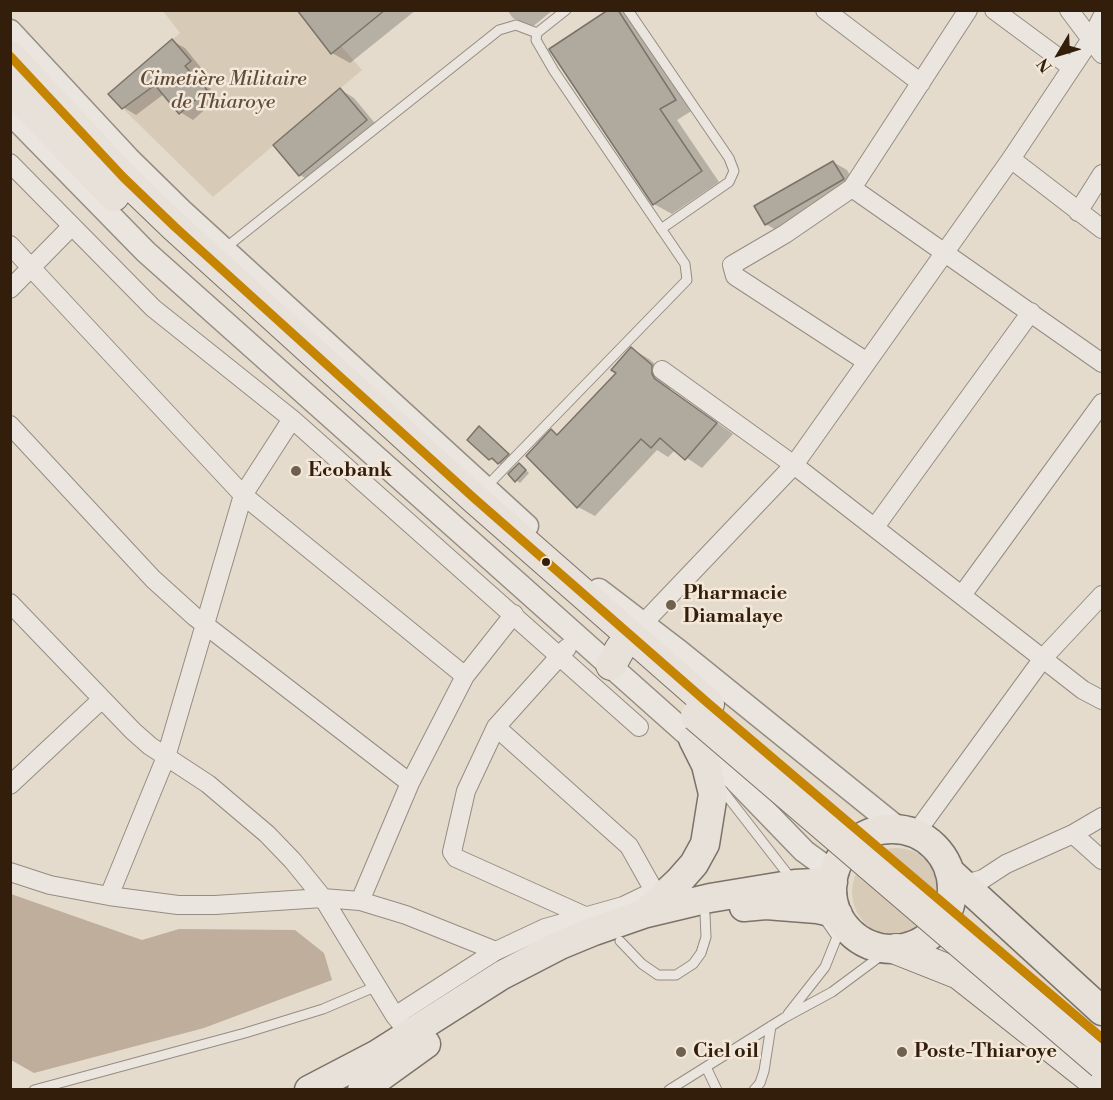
<!DOCTYPE html>
<meta charset="utf-8">
<style>
body{margin:0}
#map{position:relative;width:1113px;height:1100px;overflow:hidden;background:#e4dbcd;font-family:"Libre Bodoni",serif}
canvas{display:block}
.frame{position:absolute;inset:0;border:12px solid #321e0b;pointer-events:none}
.north{position:absolute;left:1029px;top:24px;width:60px;height:60px;-webkit-text-stroke:4px #f3e8d9;paint-order:stroke;rotate:232deg;font-size:16px;font-weight:700;line-height:24px;text-align:center;color:#321e0b}
.north::after{content:'';display:block;margin:auto;width:21px;height:27px;background:#321e0b;clip-path:polygon(50% 0,100% 100%,50% 72%,0 100%)}
</style>
<div id="map">
<canvas width="1113" height="1100"></canvas>
<div class="frame"></div>
<div class="north">N</div>
</div>
<script>
const context = document.querySelector('canvas').getContext('2d');
context.lineJoin = 'round';
function fill(path, color) { context.fillStyle = color; context.fill(path, 'evenodd'); }
const shape = rows => new Path2D(rows.map(r => 'M' + r).join(''));
function trace(path, color, width, dash) { context.strokeStyle = color; context.lineWidth = width; context.lineCap = dash ? 'butt' : 'round'; context.setLineDash(dash || []); context.stroke(path); }
function drawText(font, color, halo, rows, align = 'center') {
  context.font = font + ' "Libre Bodoni",serif'; context.lineWidth = 5; context.setLineDash([]); context.textBaseline = 'middle'; context.strokeStyle = halo; context.fillStyle = color; for (const [text, x, y, turn = 0] of rows) {
    context.save(); context.translate(x, y); context.rotate((+turn || 0) * Math.PI / 180); context.textAlign = isNaN(turn) ? turn : align; if (halo) context.strokeText(text, 0, 0); context.fillText(text, 0, 0); context.restore();
  }
}
fill(shape([
 [163,11,297,11,331,53,341,46,362,70,213,197,108,94,180,33],
 '852 892a44 44 0 1 1 88 0a44 44 0 1 1-88 0Z'
]), '#d7cab7');
fill(shape([
 [11,894,142,940,179,929,295,930,324,953,332,980,204,1028,34,1073,11,1060]
]), '#beae9b');
fill(shape([
 [299,10,416,10,350,63,332,53],
 [507,10,553,10,531,28,513,18],
 [610,10,620,10,633,18,693,110,677,120,719,182,672,214,654,204],
 [172,41,185,48,202,69,197,73,218,98,193,120,180,112,164,94,136,115,123,107],
 [341,90,354,98,379,128,313,183,300,175],
 [833,162,847,170,856,187,779,232,766,224],
 [632,349,649,359,669,376,668,385,672,391,733,434,702,468,675,450,668,457,657,450,595,516,578,507,552,431,558,435,618,373],
 [480,428,516,460,508,468,490,459],
 [523,467,529,473,520,483,516,480]
]), '#0003');
const building = shape([
 [297,10,385,10,331,54,297,10],
 [608,10,618,10,676,100,660,109,702,171,653,205,549,49,608,10],
 [172,39,191,61,185,66,207,90,179,114,155,85,122,109,108,94,172,39],
 [340,88,367,120,299,176,273,145,340,88],
 [833,161,844,179,765,225,754,206,833,161],
 [631,347,652,365,652,374,655,379,717,423,685,460,660,438,651,448,641,439,577,508,526,456,551,429,557,435,616,373,611,370,631,347],
 [479,426,509,454,498,464,492,458,489,460,467,440,479,426],
 [519,463,526,470,515,482,508,474,519,463]
]);
fill(building, '#b0a99e');
trace(building, '#7b7369', 1.5);
const service = shape([
 [628,10,729,158,734,171,729,182,661,229],
 [537,33,566,10],
 [224,249,499,30,516,25,537,33],
 [485,488,687,280,685,264,554,71,536,40,537,33],
 [720,787,793,881],
 [823,917,837,937],
 [620,941,642,964,658,975,676,975,693,964,701,953,706,937,705,914],
 [788,1014,825,967,839,932],
 [706,1067,717,1090],
 [34,1090,245,1033,323,1009,377,986],
 [669,1090,784,1018,832,992,890,949],
 [754,1090,760,1083,764,1071,771,1026]
]);
const minor = shape([
 [825,10,921,83],
 [994,10,1071,67],
 [1069,10,1102,54],
 [1011,159,1102,229],
 [10,163,153,308,292,419,639,727],
 [852,188,1102,363],
 [1078,212,1102,174],
 [10,245,243,495,465,676],
 [10,289,71,227],
 [867,362,735,276,732,265,785,234,852,188,968,10],
 [662,370,794,465,1083,690,1102,700],
 [10,425,153,579,195,617,410,783],
 [875,527,1031,312],
 [962,595,1102,403],
 [10,603,133,731,150,746,208,784,267,834,293,861,323,898,395,1016,409,1033],
 [635,632,794,465,1011,159,1091,39,1102,17],
 [567,648,496,727,466,791,452,852,456,858,585,916],
 [10,785,101,700],
 [915,834,1044,657,1102,595],
 [1073,834,1102,860],
 [10,872,50,885,109,896,178,905,215,905,323,898,360,901,406,915,496,951],
 [956,887,983,879,1006,864,1073,834,1102,817],
 [109,896,166,757,243,495,292,419],
 [360,901,410,783,465,676,514,614],
 [395,1016,496,951,545,928,623,906,648,894,652,887,629,846,496,727]
]);
const tertiary = shape([
 [10,31,129,159,181,210,527,526],
 [10,113,146,252,716,760,804,851,834,873],
 [599,590,680,652,899,829]
]);
const primary = shape([
 '832 889a60 60 0 1 1 120 0a60 60 0 1 1-120 0Z',
 [949,871,1102,1011],
 [744,907,766,905,817,909,838,914],
 [645,913,679,881,694,864,705,844,713,794,706,765,693,739],
 [309,1090,376,1055,502,975,560,945,594,931,643,914,710,898,795,884,833,882],
 [362,1090,426,1044]
]);
const trunk = shape([
 [10,56,123,177,175,227,475,499,709,704],
 [10,88,114,196],
 [611,665,620,649],
 [896,949,959,974,1102,1087]
]);
trace(service, '#958d83', 11);
trace(minor, '#958d83', 20);
trace(tertiary, '#958d83', 25);
trace(primary, '#7b7369', 31);
trace(trunk, '#7b7369', 32);
trace(service, '#eae5de', 9);
trace(minor, '#eae5de', 18);
trace(tertiary, '#eae5de', 22);
trace(primary, '#e7e1d9', 28);
trace(trunk, '#e7e1d9', 30);
const trunkBridge = shape([
 [696,716,1102,1064]
]);
trace(trunkBridge, '#7b7369', 32, []);
trace(trunkBridge, '#e7e1d9', 30);
trace(shape([
 [10,56,123,177,175,227,475,499,709,704,1102,1038]
]), '#c68403', 9);
for (const [x, y, r, color] of [
 [296,471,6,"#70604f"],
 [546,562,5,"#321e0b"],
 [671,605,6,"#70604f"],
 [681,1052,6,"#70604f"],
 [902,1052,6,"#70604f"]
]) { const dot = new Path2D(); dot.arc(x, y, r, 0, 2 * Math.PI); context.fillStyle = color; context.fill(dot); trace(dot, '#f3e8d9', 2); }
drawText('italic 20px', '#604d39', '#f3e8d9', [
 ["Cimetière Militaire",223,80],
 ["de Thiaroye",223,103]
]);
drawText('bold 20px', '#321e0b', '#f3e8d9', [
 ["Ecobank",308,471],
 ["Pharmacie",683,594],
 ["Diamalaye",683,617],
 ["Ciel oil",693,1052],
 ["Poste-Thiaroye",914,1052]
], 'left');
</script>
